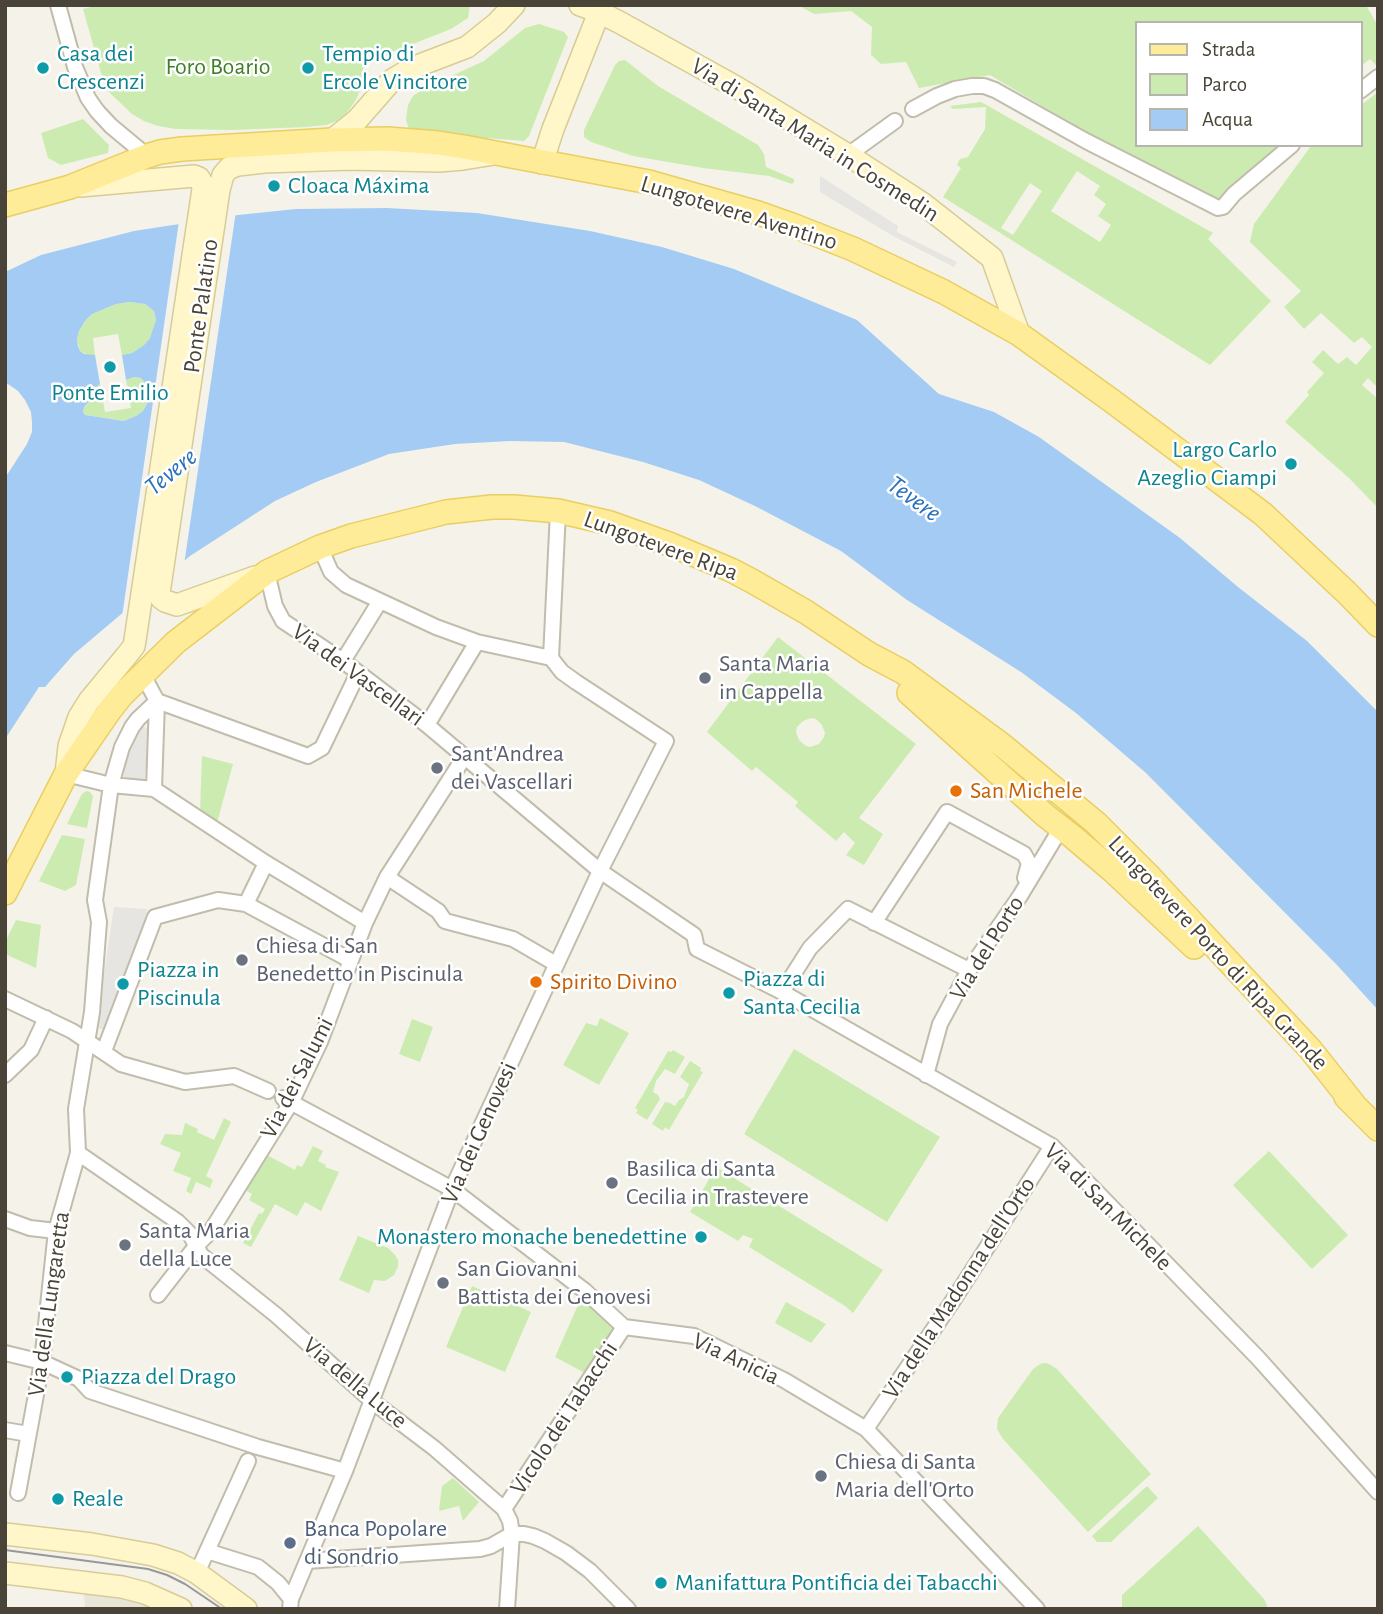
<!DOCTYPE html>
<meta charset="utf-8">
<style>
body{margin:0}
#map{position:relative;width:1383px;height:1614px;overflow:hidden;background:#f5f3e9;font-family:"Alegreya Sans",sans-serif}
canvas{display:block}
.frame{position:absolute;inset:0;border:7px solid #494437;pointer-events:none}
.legend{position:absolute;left:1135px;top:21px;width:228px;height:126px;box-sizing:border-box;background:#fff;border:2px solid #b6b4af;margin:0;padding:9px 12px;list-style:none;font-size:21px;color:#494437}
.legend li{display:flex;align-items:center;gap:14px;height:35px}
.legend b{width:35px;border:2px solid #b6b4af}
</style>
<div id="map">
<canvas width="1383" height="1614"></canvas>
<div class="frame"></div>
<ul class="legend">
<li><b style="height:9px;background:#ffec98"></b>Strada</li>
<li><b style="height:19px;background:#cbebb0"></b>Parco</li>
<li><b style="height:19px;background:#a3cbf4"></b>Acqua</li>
</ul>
</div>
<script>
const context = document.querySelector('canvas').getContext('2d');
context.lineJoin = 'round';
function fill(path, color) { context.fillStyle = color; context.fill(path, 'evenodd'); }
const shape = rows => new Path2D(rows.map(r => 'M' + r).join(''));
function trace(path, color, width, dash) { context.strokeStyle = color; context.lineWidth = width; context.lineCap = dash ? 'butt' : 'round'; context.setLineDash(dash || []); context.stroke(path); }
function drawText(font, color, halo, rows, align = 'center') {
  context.font = font + ' "Alegreya Sans",sans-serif'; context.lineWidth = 5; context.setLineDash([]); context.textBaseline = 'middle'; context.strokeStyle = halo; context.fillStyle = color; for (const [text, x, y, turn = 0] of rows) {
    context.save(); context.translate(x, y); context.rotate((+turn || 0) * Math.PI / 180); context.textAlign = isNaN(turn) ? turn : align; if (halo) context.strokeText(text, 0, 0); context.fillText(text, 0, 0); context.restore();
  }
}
fill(shape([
 [77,1589,181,1609,85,1609,84,1593]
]), '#e9e5d7');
fill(shape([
 [99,5,470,5,468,18,451,29,364,63,360,90,356,100,345,115,337,121,326,125,306,127,232,130,176,129,158,126,144,121,132,114,112,95,105,87,83,9],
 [798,5,1366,5,1378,26,1378,39,1376,41,1378,44,1378,63,1376,65,1370,59,1360,67,1360,23,1136,23,1136,145,1283,145,1220,202,1074,125,990,75,919,88,906,62,881,64,871,55,872,27,851,11,814,14],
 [539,24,564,32,568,37,529,136,524,141,410,132,406,120,408,105,413,96,423,89,484,61,525,28],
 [625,60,658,86,758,145,764,154,766,167,794,179,794,182,792,184,769,176,703,168,633,156,591,142,584,137,584,130,615,65,619,61],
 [1378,92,1378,388,1368,378,1362,385,1378,399,1378,508,1349,478,1285,422,1309,395,1307,392,1324,373,1312,362,1323,350,1338,364,1347,357,1356,365,1372,347,1362,337,1354,343,1321,313,1304,329,1284,307,1301,291,1250,242,1254,224,1311,146,1360,145,1360,106],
 [981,102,1213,233,1208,239,1271,301,1210,365,943,197,961,168,957,165,960,159,968,157,985,129,986,107,953,109,950,106],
 [1077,171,1100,186,1094,195,1106,204,1098,216,1111,225,1100,242,1051,211],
 [1030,183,1042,191,1013,235,1001,228],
 [83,119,109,145,108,153,61,165,48,158,41,133],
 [130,302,145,304,154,311,156,320,153,331,150,338,144,345,132,353,122,355,118,334,93,338,95,355,89,356,80,351,77,339,79,331,85,321,92,314,116,304],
 [134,377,141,378,145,383,148,389,147,404,143,411,136,416,124,421,85,415,83,412,84,407,92,398,95,388,100,384,105,412,131,408,126,380],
 [778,637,916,744,859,818,883,834,864,865,846,855,855,843,844,832,836,841,795,806,798,802,756,767,752,771,707,732],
 [811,718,816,719,822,725,825,733,824,737,819,744,810,747,806,746,799,740,796,732,797,727,803,721],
 [202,756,233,764,217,823,200,811],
 [86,791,90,792,93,796,87,828,67,824,82,794],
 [62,835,85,839,76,885,65,891,39,881],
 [16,920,41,925,36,968,5,954,5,942],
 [600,1018,629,1033,599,1085,563,1065,586,1023,597,1026],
 [412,1019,433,1027,420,1062,399,1054],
 [794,1049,940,1137,887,1222,744,1134],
 [673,1050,685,1057,675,1074,665,1069,656,1081,653,1092,658,1095,660,1099,647,1120,636,1113,638,1110,635,1108,668,1051,671,1052],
 [690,1061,701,1068,700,1071,703,1072,669,1130,665,1127,663,1131,652,1124,665,1102,670,1103,675,1106,679,1100,684,1097,689,1084,680,1077],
 [224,1118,231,1122,206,1176,213,1180,210,1188,196,1182,191,1194,186,1191,191,1178,173,1171,181,1153,160,1144,165,1134,182,1135,185,1123,198,1129,197,1132,214,1140],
 [313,1146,323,1151,318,1161,326,1165,325,1167,339,1172,321,1211,305,1202,297,1216,275,1204,251,1247,243,1243,259,1213,262,1214,265,1209,249,1200,252,1194,243,1189,265,1154,295,1170,297,1165,302,1167],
 [1269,1151,1348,1235,1312,1269,1233,1185],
 [716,1167,883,1270,853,1313,845,1306,749,1247,753,1239,743,1235,738,1241,690,1212],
 [358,1236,388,1248,395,1255,398,1260,398,1266,394,1275,385,1281,374,1280,369,1293,339,1280],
 [472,1286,531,1312,505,1372,446,1347],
 [582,1296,615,1328,585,1373,555,1357],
 [786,1302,826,1324,811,1343,775,1323],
 [1045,1363,1049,1364,1057,1369,1151,1474,1088,1532,1003,1439,997,1429,998,1418,1033,1369,1040,1364],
 [453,1478,479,1502,463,1521,459,1506,439,1511,442,1486],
 [1147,1486,1158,1498,1111,1542,1097,1542,1092,1536],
 [1198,1526,1264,1599,1267,1605,1267,1609,1122,1609,1122,1595]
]), '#cbebb0');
fill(shape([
 [820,176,898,226,897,232,957,262,954,267,893,236,820,192],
 [141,727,151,728,144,785,123,782,127,748,132,735],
 [114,907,147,909,144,923,107,1031,96,1027]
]), '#e6e5e1');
fill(shape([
 [387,208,477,213,590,231,662,247,734,269,857,320,939,394,994,412,1039,437,1180,538,1238,587,1307,641,1378,712,1378,1010,1337,965,1146,773,1076,713,1021,672,907,600,841,551,755,506,699,480,643,462,564,442,510,441,455,444,389,454,316,482,275,501,190,556,74,654,45,687,39,687,7,736,5,744,5,478,27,444,32,432,32,422,31,412,25,400,18,391,5,382,5,272,41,255,134,231,238,215,296,209],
 [130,302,145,304,154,311,156,320,150,338,144,345,132,353,122,355,126,380,134,377,141,378,145,383,148,389,147,404,143,411,136,416,124,421,85,415,83,412,84,407,92,398,95,388,100,384,95,355,84,354,80,351,78,346,77,339,79,331,85,321,92,314,116,304]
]), '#a3cbf4');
fill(shape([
 [236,211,184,565,122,617,179,221]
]), '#f5f3e9');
const street = shape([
 [58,5,75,67,88,98,97,111,111,126,147,156],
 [1360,91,1378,77],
 [913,109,937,96,955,89,972,86,984,86,995,90,1086,141,1218,208,1223,207,1234,194,1292,145],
 [848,155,895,121],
 [267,572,275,606,283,621,343,661,427,725,600,871,694,935,697,949,782,992,1052,1146,1258,1358,1378,1492],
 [551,658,558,511],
 [343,661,380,601],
 [143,675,157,701,308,756,322,748,358,673],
 [427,725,477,642],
 [154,789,266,863,365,923],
 [387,877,438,911,445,921,513,939,556,964],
 [246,904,266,863],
 [874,923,947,812,1024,854,1029,863,1025,878],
 [782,992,810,948,848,909,969,970],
 [5,999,72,1031,121,1064,185,1082,234,1076,268,1091],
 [104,1051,155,917,218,900,246,904,350,960],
 [5,1075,31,1050,46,1018],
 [926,1075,940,1024,969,970,1020,896,1061,828],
 [283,1098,452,1189,585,1291,624,1327,694,1336,784,1380,866,1429,1037,1609],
 [78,1153,178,1222,190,1234,201,1255,276,1315,372,1401,434,1448,504,1509,510,1521,512,1534,507,1609],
 [5,1219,30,1228,56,1231],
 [158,1295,196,1246,211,1231,292,1101,320,1042,365,923,387,877,465,756],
 [5,1353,42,1362,79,1379,90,1391,258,1447,345,1471],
 [866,1429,954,1299,1052,1146],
 [5,1430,28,1434],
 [18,1493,42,1362,56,1231,78,1153,76,1109,92,1012,99,922,95,900,111,785,122,747,132,727,138,719,157,701,154,789,111,785,66,774],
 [504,1509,624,1327],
 [512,1534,524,1534,533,1536,545,1541,566,1553,590,1571,628,1609],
 [207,1551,258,1567,278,1583,291,1599],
 [307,1561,480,1549,491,1546,512,1534],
 [197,1573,248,1461],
 [290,1609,291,1599,345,1471,452,1189,600,871,666,741,576,682,562,672,551,658,477,642,436,627,346,585,331,572,320,547]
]);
const secondary = shape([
 [580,5,599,12,619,22,736,87,848,155,922,203,992,258,1019,334],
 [332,140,357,120,392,80,412,68,467,47,497,23,514,5],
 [542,163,553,129,602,5],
 [255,577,177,605,165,601,161,598,159,593,219,190,223,175,229,168,238,165,264,162,349,159,439,161,463,159,494,154],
 [66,774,69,746,79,717,89,701,127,655,134,646,135,640,203,189,202,183,199,178,194,176,80,186],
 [5,1534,92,1544,153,1555,178,1563,197,1573,246,1609],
 [5,1573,122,1587,145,1593,181,1609]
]);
const primary = shape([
 [5,205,70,187,147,156,160,152,182,149,332,140,388,139,438,143,464,147,649,182,758,213,792,225,853,249,944,292,1019,334,1112,401,1263,514,1347,593,1378,625],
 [909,693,1046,816,1073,837,1113,871,1194,947],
 [5,893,66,774,110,710,122,695,176,642,267,572,320,547,351,536,446,512,492,507,514,507,558,511,610,523,669,544,731,570,752,581,806,612,869,654,903,672,1002,745,1096,823,1150,877,1310,1049,1356,1107],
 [1346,1097,1378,1129]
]);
trace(street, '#c1bcab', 18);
trace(secondary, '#d7cc97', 24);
trace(primary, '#e9ce63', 26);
trace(street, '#fff', 14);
trace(secondary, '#fff7c9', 21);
trace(primary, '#ffec98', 23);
trace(shape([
 [5,1550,148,1569,167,1575,185,1584,222,1609]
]), '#989898', 2);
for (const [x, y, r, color] of [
 [43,68,7,"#0f9aa8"],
 [308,68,7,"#0f9aa8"],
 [274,186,7,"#0f9aa8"],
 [110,367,7,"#0f9aa8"],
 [1291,464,7,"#0f9aa8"],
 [705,678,7,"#6b7280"],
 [437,768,7,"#6b7280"],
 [956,791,7,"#e8710a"],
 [242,960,7,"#6b7280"],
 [536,982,7,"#e8710a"],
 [123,984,7,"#0f9aa8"],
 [729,993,7,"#0f9aa8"],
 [612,1183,7,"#6b7280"],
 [701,1237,7,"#0f9aa8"],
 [125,1245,7,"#6b7280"],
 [443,1283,7,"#6b7280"],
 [67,1377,7,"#0f9aa8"],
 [821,1476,7,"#6b7280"],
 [58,1499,7,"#0f9aa8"],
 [290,1543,7,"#5c6f8a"],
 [661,1583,7,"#0f9aa8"]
]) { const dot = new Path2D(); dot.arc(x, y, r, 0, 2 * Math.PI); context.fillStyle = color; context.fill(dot); trace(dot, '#fff', 2.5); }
drawText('24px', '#0d838f', '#fff', [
 ["Casa dei",57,54],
 ["Crescenzi",57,82],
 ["Tempio di",322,54],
 ["Ercole Vincitore",322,82],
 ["Cloaca Máxima",288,186],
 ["Ponte Emilio",110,393,"center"],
 ["Largo Carlo",1277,450,"right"],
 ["Azeglio Ciampi",1277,478,"right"],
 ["Piazza in",137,970],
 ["Piscinula",137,998],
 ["Piazza di",743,979],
 ["Santa Cecilia",743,1007],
 ["Monastero monache benedettine",687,1237,"right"],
 ["Piazza del Drago",81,1377],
 ["Reale",72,1499],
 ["Manifattura Pontificia dei Tabacchi",675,1583]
], 'left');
drawText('24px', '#3f7f26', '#fff', [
 ["Foro Boario",218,67]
]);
drawText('24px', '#494437', '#fff', [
 ["Via di Santa Maria in Cosmedin",815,140,32],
 ["Lungotevere Aventino",739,213,17],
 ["Ponte Palatino",201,306,-82],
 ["Lungotevere Ripa",661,546,20],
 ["Via dei Vascellari",358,675,36],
 ["Via del Porto",987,948,-58],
 ["Lungotevere Porto di Ripa Grande",1218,953,47],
 ["Via dei Salumi",297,1078,-63],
 ["Via dei Genovesi",479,1133,-66],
 ["Via di San Michele",1108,1207,45],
 ["Via della Madonna dell'Orto",959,1288,-57],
 ["Via della Lungaretta",49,1304,-82],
 ["Via Anicia",736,1359,25],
 ["Via della Luce",355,1383,40],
 ["Vicolo dei Tabacchi",564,1418,-57]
]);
drawText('24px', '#5b616d', '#fff', [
 ["Santa Maria",719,664],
 ["in Cappella",719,692],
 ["Sant'Andrea",451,754],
 ["dei Vascellari",451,782],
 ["Chiesa di San",256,946],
 ["Benedetto in Piscinula",256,974],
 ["Basilica di Santa",626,1169],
 ["Cecilia in Trastevere",626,1197],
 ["Santa Maria",139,1231],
 ["della Luce",139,1259],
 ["San Giovanni",457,1269],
 ["Battista dei Genovesi",457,1297],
 ["Chiesa di Santa",835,1462],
 ["Maria dell'Orto",835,1490]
], 'left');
drawText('24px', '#c56008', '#fff', [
 ["San Michele",970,791],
 ["Spirito Divino",550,982]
], 'left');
drawText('24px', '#4e5e75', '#fff', [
 ["Banca Popolare",304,1529],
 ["di Sondrio",304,1557]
], 'left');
drawText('italic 26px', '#2a70bb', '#fff', [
 ["Tevere",171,472,-39],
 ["Tevere",914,499,36]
]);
</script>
